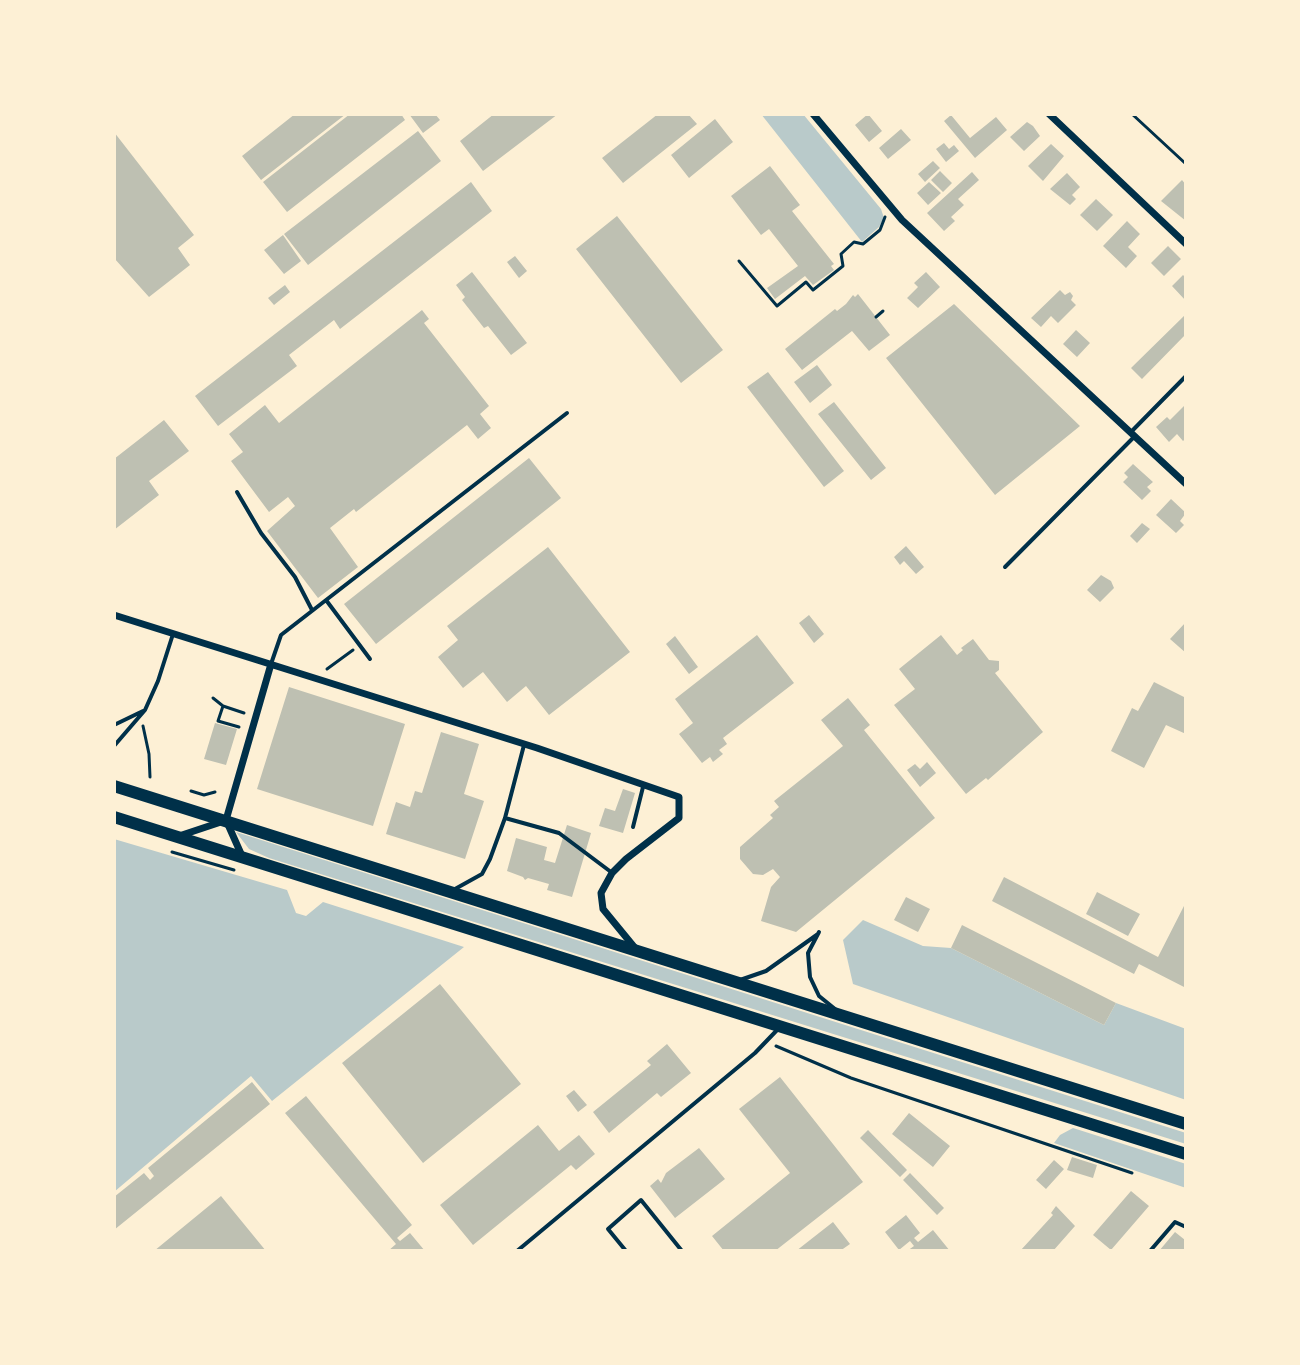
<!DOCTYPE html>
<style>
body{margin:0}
#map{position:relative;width:1300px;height:1365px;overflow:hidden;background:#fdf0d5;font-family:"Crimson Pro",serif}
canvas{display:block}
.frame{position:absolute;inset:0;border:116px solid #fdf0d5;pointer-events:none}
</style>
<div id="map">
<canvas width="1300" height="1365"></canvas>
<div class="frame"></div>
</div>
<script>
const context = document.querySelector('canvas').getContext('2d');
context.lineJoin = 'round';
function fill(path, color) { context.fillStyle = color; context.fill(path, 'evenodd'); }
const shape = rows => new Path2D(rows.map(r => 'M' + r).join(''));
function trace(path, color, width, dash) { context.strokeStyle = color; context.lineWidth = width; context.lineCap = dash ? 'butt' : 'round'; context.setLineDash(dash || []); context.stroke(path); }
fill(shape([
 [761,114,803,114,881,209,884,218,879,227,862,242],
 [236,832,1186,1133,1186,1144,269,858,249,849],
 [114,839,287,890,296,913,306,916,323,902,464,947,272,1101,251,1076,114,1192],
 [863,920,923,946,951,948,1104,1025,1116,1003,1186,1029,1186,1100,853,984,843,940],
 [1073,1128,1186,1164,1186,1188,1054,1143,1060,1135]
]), '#b9caca');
fill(shape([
 [295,114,346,114,261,180,242,156],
 [350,114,401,114,405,120,287,212,263,182],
 [409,114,435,114,440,120,423,133],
 [494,114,558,114,483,171,460,141],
 [658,114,688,114,697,124,623,183,602,158],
 [868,114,882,131,869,142,855,125],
 [951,115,970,138,996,117,1007,130,975,158,944,121],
 [715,119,733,142,689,178,671,155],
 [1027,122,1033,126,1040,136,1024,151,1010,137],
 [901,129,911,140,888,159,879,148],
 [418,131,441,161,308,265,284,234],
 [114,132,194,235,178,248,190,265,149,297,114,258],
 [944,143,949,149,954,145,959,151,946,162,936,149],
 [1051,144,1064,156,1043,181,1028,166],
 [933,161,940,168,925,182,918,174],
 [770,166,800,205,792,211,834,264,831,266,834,270,813,285,805,276,775,299,767,288,798,266,769,229,761,235,731,196],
 [940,171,952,183,943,192,931,180],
 [972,172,979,180,958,199,964,205,951,217,955,221,944,231,927,213],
 [1067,173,1080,187,1072,195,1076,199,1070,205,1050,189],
 [1182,180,1186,185,1186,221,1161,201],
 [471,182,492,211,340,329,334,320,289,355,297,366,218,426,195,396],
 [929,182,941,193,928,205,917,193],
 [1096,199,1113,215,1097,231,1080,215],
 [617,216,723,350,681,383,576,249],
 [1127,221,1140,234,1128,247,1137,256,1126,268,1103,246],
 [283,235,301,261,284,274,264,250],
 [1168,246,1181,259,1164,276,1151,263],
 [515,256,527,271,519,278,507,262],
 [472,272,527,343,511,355,488,326,484,328,462,300,465,297,456,285],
 [926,272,940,287,918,308,907,298,918,287,914,283],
 [1183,275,1186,278,1186,301,1172,286],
 [285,285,290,292,274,305,268,298],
 [1060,290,1065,295,1070,292,1073,296,1071,300,1076,305,1058,323,1051,316,1041,327,1031,318],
 [858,294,890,335,869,351,852,331,802,370,785,349,835,309,837,311,846,304,853,295,855,297],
 [954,304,1080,426,995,495,886,358],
 [422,310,429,319,424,323,489,406,480,414,491,428,478,439,467,425,356,512,354,509,330,528,358,567,318,598,267,531,295,506,288,497,269,512,231,461,243,452,229,434,265,405,279,423],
 [1186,314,1186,334,1142,379,1131,368],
 [1076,330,1090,343,1077,357,1063,344],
 [817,365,832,385,810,403,794,382],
 [768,372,844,471,824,487,747,387],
 [834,402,886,468,871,480,818,414],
 [1186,404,1186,438,1183,441,1177,434,1169,442,1156,427,1167,417,1170,420],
 [164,420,189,451,149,481,159,495,114,530,114,459],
 [529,458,561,498,376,644,344,604],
 [1133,464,1153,482,1147,487,1151,491,1142,500,1123,482,1128,477,1124,473],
 [1171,499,1186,513,1180,521,1184,525,1176,533,1156,515],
 [1142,523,1150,529,1137,543,1130,536],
 [906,546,924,567,916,574,904,561,900,565,894,557],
 [548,547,630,652,549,715,526,686,507,702,483,672,463,688,438,657,458,640,447,626],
 [1101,575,1111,581,1114,588,1100,602,1087,590],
 [809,615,824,634,814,643,799,623],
 [1186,622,1186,653,1170,639],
 [757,635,794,683,723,738,727,744,719,750,723,754,713,762,710,757,702,763,679,734,693,723,675,699],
 [941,635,957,655,963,650,961,648,973,639,989,660,999,661,999,670,995,673,1043,732,988,780,986,778,966,794,894,705,915,689,899,669],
 [675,636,698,667,689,674,666,644],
 [1154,682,1186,698,1186,734,1166,725,1144,768,1111,751,1132,708,1138,711],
 [289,687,405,724,373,826,257,789],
 [848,698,870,725,864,730,935,818,796,932,761,921,771,887,780,877,773,869,763,875,753,874,740,859,740,847,773,818,770,815,779,807,774,801,843,746,821,720],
 [215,723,237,729,226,765,204,759],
 [441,732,479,744,464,794,484,801,465,859,386,834,396,802,410,807,415,791,422,793],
 [927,762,936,773,920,787,907,770,915,764,920,769],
 [623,789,635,793,623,833,599,826,605,808,615,811],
 [567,825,591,833,572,897,547,890,549,884,528,878,525,880,523,877,507,871,516,838,547,847,544,860,555,863],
 [1004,877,1158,957,1186,902,1186,988,1139,964,1134,974,992,901],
 [1097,892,1140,914,1128,936,1086,914],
 [906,897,930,909,918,932,894,920],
 [962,925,1116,1003,1104,1025,951,948],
 [440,984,521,1084,423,1163,342,1063],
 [667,1044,691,1073,661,1097,657,1093,609,1133,593,1112,651,1065,647,1061],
 [780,1077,863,1182,775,1251,724,1251,712,1236,790,1173,739,1109],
 [252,1082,270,1104,114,1230,114,1197,144,1173,150,1180,154,1176,148,1168],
 [574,1090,587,1105,578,1112,566,1096],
 [306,1096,412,1225,397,1238,400,1241,410,1233,425,1251,388,1251,396,1244,285,1113],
 [909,1113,950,1146,933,1167,892,1134],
 [538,1125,559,1151,579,1135,595,1154,576,1170,571,1165,473,1245,440,1205],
 [868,1130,907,1170,900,1177,860,1138],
 [699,1148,725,1179,675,1218,650,1186,658,1179,661,1183,666,1173],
 [1072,1157,1097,1165,1093,1178,1067,1170],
 [1054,1160,1064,1169,1046,1189,1036,1180],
 [910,1173,944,1208,937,1215,903,1180],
 [1131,1191,1149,1206,1111,1250,1093,1235],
 [221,1196,266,1251,154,1251],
 [1056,1206,1075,1226,1053,1251,1020,1251,1053,1215,1051,1213],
 [906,1215,920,1233,914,1238,918,1242,933,1230,950,1251,907,1251,914,1246,910,1241,899,1250,885,1232],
 [833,1222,850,1244,840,1251,796,1251],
 [1175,1232,1185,1240,1186,1251,1159,1251]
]), '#bec0b2');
trace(shape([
 [1132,114,1186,164],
 [739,261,777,306,806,282,813,290,843,266,841,254,854,242,863,244,880,230,885,217],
 [876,317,883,311],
 [327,669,353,650],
 [213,698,223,706,244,713],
 [223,706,218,721,239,727],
 [143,726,149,754,150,777],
 [191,791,204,795,215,792],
 [172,852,234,870],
 [776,1046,851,1078,1132,1173]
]), '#003049', 3);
trace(shape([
 [1130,433,1186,376],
 [237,492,261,533,295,577,312,610],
 [1005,567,1134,437],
 [326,600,370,659],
 [271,664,281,635,567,413],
 [114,725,143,711],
 [114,746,145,710,158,681,173,634],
 [505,818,559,833,611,872],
 [633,827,643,787],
 [455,889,482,874,490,859,505,818,524,745],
 [819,932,808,953,810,977,819,996,835,1009],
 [740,980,766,971,818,934],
 [517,1251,755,1053,779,1028],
 [626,1251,608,1229,641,1200,682,1251],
 [1150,1251,1175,1222,1186,1227]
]), '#003049', 4);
trace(shape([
 [813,114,902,220,1186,484],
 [1049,114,1186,244],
 [114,615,537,748,679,797,679,818,626,859,612,873,601,893,603,909,635,948],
 [179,836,224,821],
 [242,856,226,820,271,664]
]), '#003049', 7);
trace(shape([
 [114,786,1186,1124],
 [114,817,1186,1154]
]), '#003049', 12);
</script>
